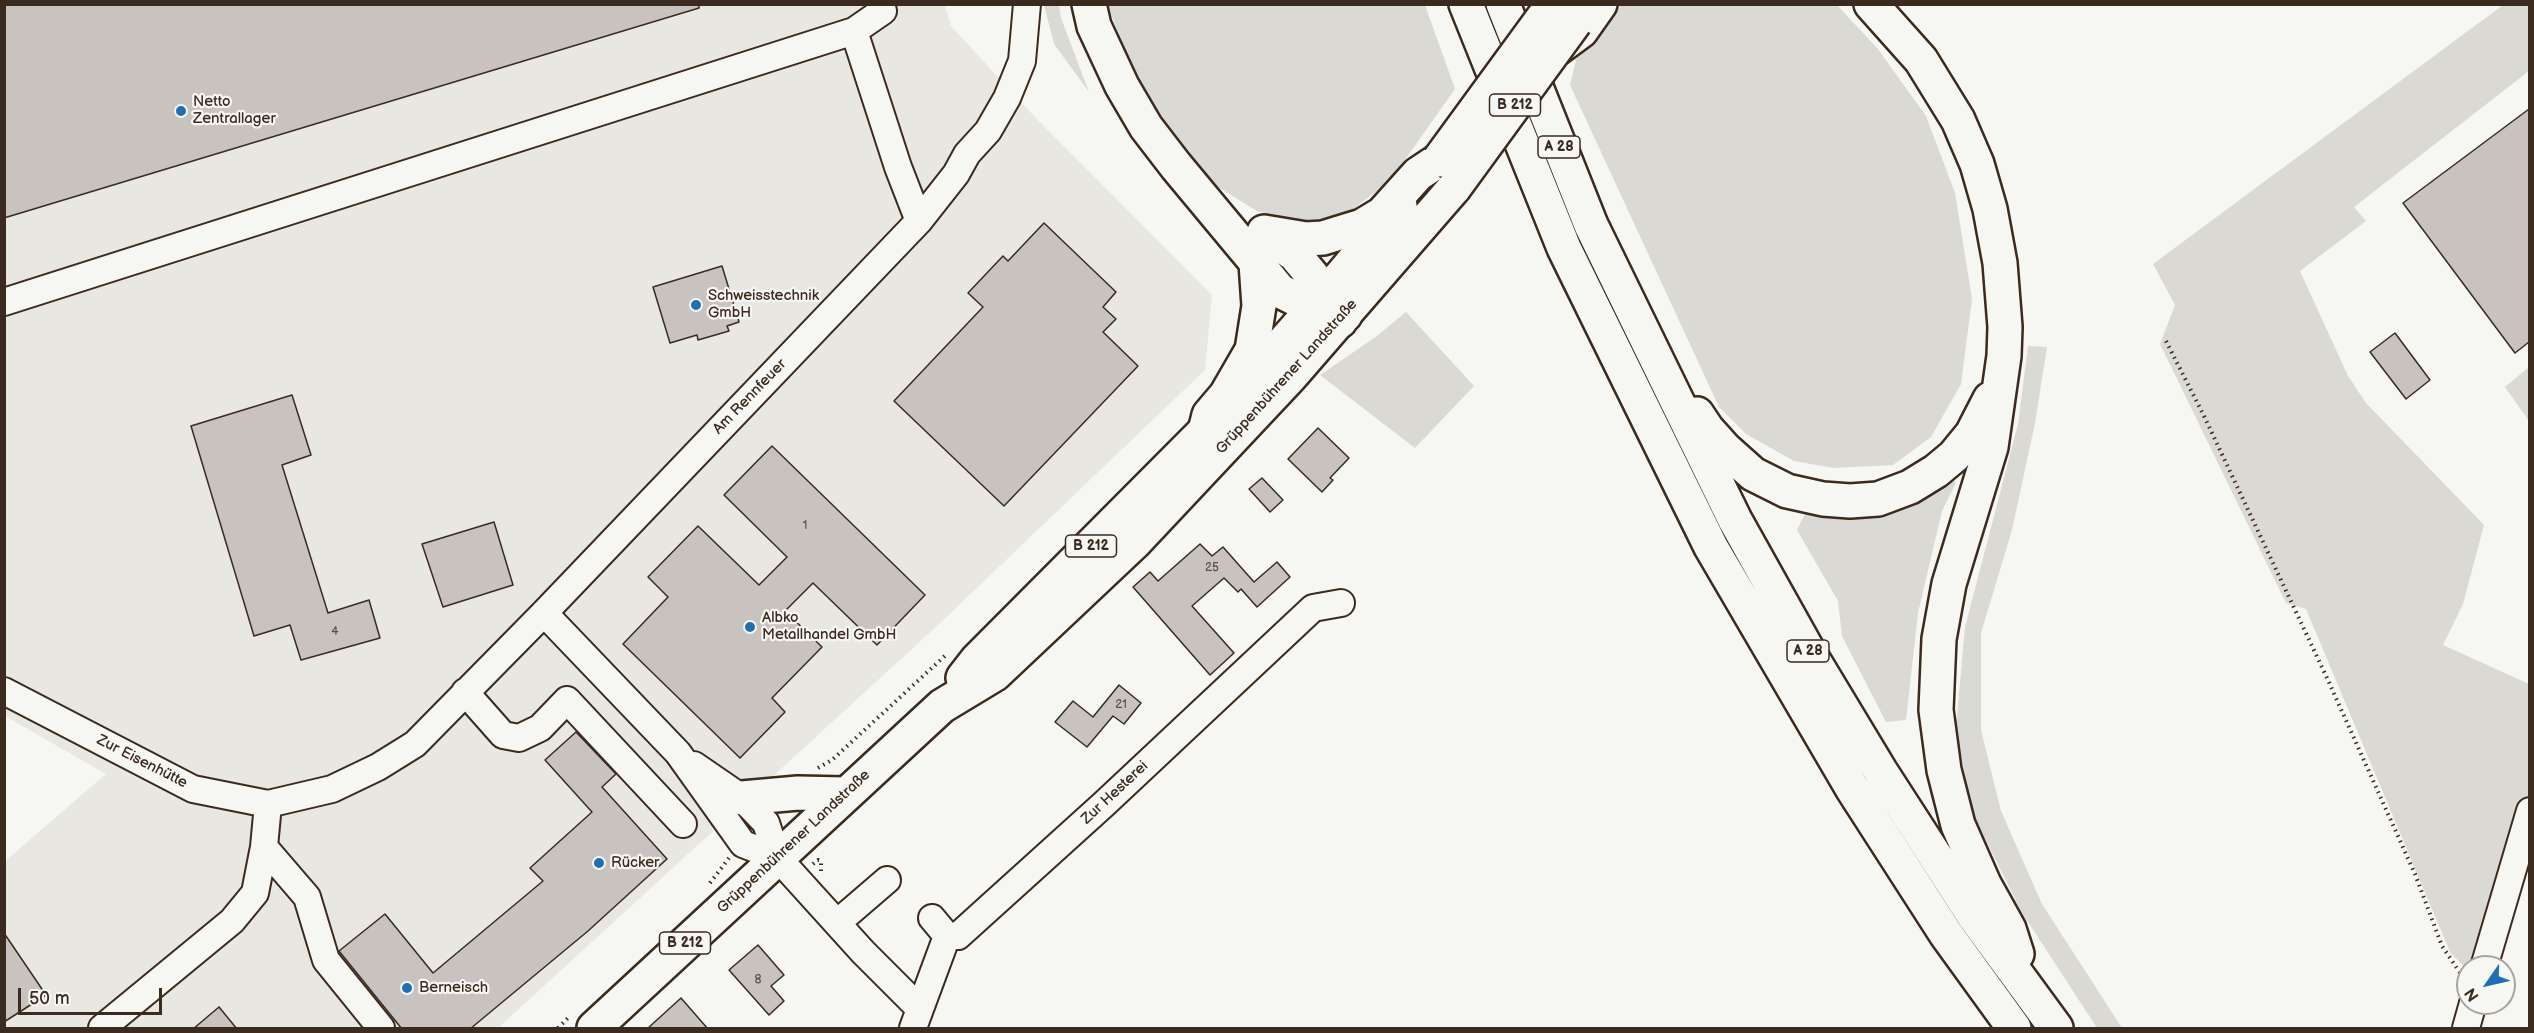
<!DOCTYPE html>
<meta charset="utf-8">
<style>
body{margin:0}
#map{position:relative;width:2534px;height:1033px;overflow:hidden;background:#f6f6f2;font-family:"Balsamiq Sans",sans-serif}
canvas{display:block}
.frame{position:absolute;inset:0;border:6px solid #3b2a1e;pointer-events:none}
.north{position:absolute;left:2456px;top:955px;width:60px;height:60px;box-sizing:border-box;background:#f6f6f2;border:2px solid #aba49d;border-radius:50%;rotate:236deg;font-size:16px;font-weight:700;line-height:24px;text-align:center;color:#3b2a1e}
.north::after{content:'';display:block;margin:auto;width:21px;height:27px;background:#1f6fb2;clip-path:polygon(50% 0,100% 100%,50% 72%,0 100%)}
.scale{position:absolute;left:18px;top:988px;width:144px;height:27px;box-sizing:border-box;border:3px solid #3b2a1e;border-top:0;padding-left:8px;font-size:18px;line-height:21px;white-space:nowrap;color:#3b2a1e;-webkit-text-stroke:4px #f6f6f2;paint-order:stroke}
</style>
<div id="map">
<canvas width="2534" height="1033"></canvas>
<div class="frame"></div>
<div class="north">N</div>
<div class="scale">50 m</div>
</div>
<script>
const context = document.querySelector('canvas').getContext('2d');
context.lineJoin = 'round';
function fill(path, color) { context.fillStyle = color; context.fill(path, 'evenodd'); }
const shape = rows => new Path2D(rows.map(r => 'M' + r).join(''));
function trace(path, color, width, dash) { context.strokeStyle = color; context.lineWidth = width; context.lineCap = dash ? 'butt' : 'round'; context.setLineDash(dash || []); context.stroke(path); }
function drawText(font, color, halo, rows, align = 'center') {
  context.font = font + ' "Balsamiq Sans",sans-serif'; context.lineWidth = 4.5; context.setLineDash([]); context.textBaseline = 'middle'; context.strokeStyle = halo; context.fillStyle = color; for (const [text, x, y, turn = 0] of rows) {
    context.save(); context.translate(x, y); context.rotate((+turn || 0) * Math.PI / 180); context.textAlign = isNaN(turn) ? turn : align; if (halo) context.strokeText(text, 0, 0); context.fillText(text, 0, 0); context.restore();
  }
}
fill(shape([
 [5,5,945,5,951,26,1033,115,1212,295,1205,370,937,626,498,1028,5,1028,4,862,106,774,5,716]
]), '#e8e7e2');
fill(shape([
 [1044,5,1059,5,1061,18,1089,92,1054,44],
 [1107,5,1425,5,1455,89,1390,181,1349,212,1302,223,1257,211,1213,184,1142,90],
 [1622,5,1837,5,1878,49,1926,116,1955,193,1972,299,1961,384,1931,437,1893,465,1833,468,1794,461,1746,434,1719,407,1570,85,1577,56],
 [2503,5,2529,5,2529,71,2354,207,2366,221,2300,271,2348,376,2366,403,2484,525,2463,604,2443,645,2529,684,2529,792,2476,967,2468,967,2468,971,2450,952,2306,609,2286,603,2160,344,2175,305,2153,264],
 [1406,312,1474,386,1415,448,1320,375,1377,336],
 [2028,346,2047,347,2035,423,2012,530,1981,633,1981,730,2001,811,2042,904,2122,1028,2097,1028,2021,911,1972,812,1956,727,1965,627,2018,424],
 [2529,367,2529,421,2505,387],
 [1946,474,1956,483,1942,511,1918,613,1906,720,1886,722,1842,636,1838,601,1797,530,1811,501]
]), '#dad9d3');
const building = shape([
 [4,4,699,4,699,8,4,218,4,4],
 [2529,109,2529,342,2515,353,2403,203,2529,109],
 [1044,223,1116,292,1103,307,1116,319,1103,332,1138,366,1004,506,894,401,983,307,968,293,1003,256,1008,261,1044,223],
 [722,266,739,322,727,326,729,331,698,340,697,335,670,343,653,287,722,266],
 [2395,333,2430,380,2406,399,2370,352,2395,333],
 [292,395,311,455,282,465,328,613,369,600,380,638,301,660,290,625,254,636,191,426,292,395],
 [1318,428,1349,458,1330,478,1333,480,1322,492,1288,459,1318,428],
 [772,446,925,595,877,645,813,583,785,611,822,647,772,698,785,712,740,758,623,644,668,597,648,577,698,526,759,585,787,557,724,495,772,446],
 [1262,478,1283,500,1270,512,1249,489,1262,478],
 [494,522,513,585,443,607,422,544,494,522],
 [1200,544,1212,556,1223,547,1254,582,1277,562,1290,577,1257,607,1241,589,1238,592,1224,578,1192,606,1234,653,1210,675,1133,587,1150,572,1158,581,1200,544],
 [1119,685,1141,703,1124,724,1113,716,1087,747,1055,722,1073,701,1093,717,1119,685],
 [576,732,616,774,602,787,667,859,588,931,470,1029,402,1029,339,951,385,914,433,973,543,881,530,868,592,812,545,760,576,732],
 [4,933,46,995,4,1022,4,933],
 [758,945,784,975,771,986,784,1001,769,1015,729,970,758,945],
 [681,998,708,1029,647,1029,681,998],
 [219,1007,237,1029,193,1029,219,1007]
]);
fill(building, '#c8c3be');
trace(building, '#3b2a1e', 1.5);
const minor = shape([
 [854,31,898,167,919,221],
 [4,302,854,31,883,11,881,4],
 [544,613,678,753,743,844,777,857,863,952,920,1009,913,1028],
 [4,691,193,789,268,804,332,789,378,767,415,744,544,613,919,221,956,174,967,154,988,131,1007,98,1022,61,1027,4],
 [465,692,503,735,519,738,540,728,567,700,683,824],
 [694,765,742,798,766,823,777,857],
 [264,847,307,897,326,960,381,1028],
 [932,918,947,936],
 [837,923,887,880],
 [2484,967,2530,811],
 [920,1009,947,936,958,936,1104,804,1313,608,1341,603],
 [102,1028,232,921,255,893,264,847,268,804],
 [2466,1028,2473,1003]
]);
const major = shape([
 [963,678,977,660,1205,431,1314,308,1400,206],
 [742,798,798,793,846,794],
 [594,1028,942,706,995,674,1135,542,1290,377,1454,188]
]);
const highway = shape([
 [1089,4,1094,26,1122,86,1146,127,1176,166,1280,291,1340,321],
 [1466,4,1564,248,1711,547,1852,788,1946,934,2014,1028],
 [1503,4,1591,225,1735,520,1811,656,1881,772,1974,916,2056,1028],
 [1871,4,1921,60,1958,120,1977,164,1990,209,2000,263,2005,327,2004,356,1991,447,1949,584,1939,639,1936,710,1944,770,1958,825,1984,884,2009,929,2017,954],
 [1558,48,1581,31,1600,4],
 [1264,232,1306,239,1323,238,1362,226,1382,214,1418,174,1439,160],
 [1265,233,1295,255,1345,315],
 [1697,414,1707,429,1725,449,1753,474,1787,491,1823,499,1850,501,1878,499,1910,487,1936,471,1954,456,1972,434,1990,399],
 [1205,431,1209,415,1226,395,1252,350,1259,306,1256,263]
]);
trace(minor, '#3b2a1e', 30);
trace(major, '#3b2a1e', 38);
trace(highway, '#3b2a1e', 38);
trace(shape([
 [2166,341,2204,416,2327,678,2415,874,2442,946,2467,983],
 [818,768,832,760,947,654],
 [813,864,818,860,821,861,821,873],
 [710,883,729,858],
 [558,1028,570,1016]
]), '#3b2a1e', 4, [1.5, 4.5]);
trace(minor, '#f6f6f2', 26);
trace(major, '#f6f6f2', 33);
trace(highway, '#f6f6f2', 33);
const majorBridge = shape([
 [1439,160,1553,4],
 [1454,188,1575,22]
]);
trace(majorBridge, '#3b2a1e', 38, []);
trace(majorBridge, '#f6f6f2', 33);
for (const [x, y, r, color] of [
 [181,111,6,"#1f6fb2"],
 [696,305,6,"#1f6fb2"],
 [750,627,6,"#1f6fb2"],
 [599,863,6,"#1f6fb2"],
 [407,988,6,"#1f6fb2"]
]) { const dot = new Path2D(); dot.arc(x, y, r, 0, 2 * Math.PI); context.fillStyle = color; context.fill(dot); trace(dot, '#f6f6f2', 2); }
drawText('12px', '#5e5046', null, [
 ["1",805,526],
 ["25",1212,568],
 ["4",335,632],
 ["21",1121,705],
 ["8",758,980]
]);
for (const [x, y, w] of [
 [1515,105,51],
 [1559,147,42],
 [1091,546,51],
 [1808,651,42],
 [685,943,51]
]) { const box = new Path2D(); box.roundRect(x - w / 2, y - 11, w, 22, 4.5); context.fillStyle = '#f6f6f2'; context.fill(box); trace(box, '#3b2a1e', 1.5); }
drawText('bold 14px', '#3b2a1e', null, [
 ["B 212",1515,105],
 ["A 28",1559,147],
 ["B 212",1091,546],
 ["A 28",1808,651],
 ["B 212",685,943]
]);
drawText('15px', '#3b2a1e', '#f6f6f2', [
 ["Netto",193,102],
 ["Zentrallager",193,119],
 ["Schweisstechnik",708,296],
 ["GmbH",708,313],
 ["Albko",762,618],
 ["Metallhandel GmbH",762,635],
 ["Rücker",611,863],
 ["Berneisch",419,988]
], 'left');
drawText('15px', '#3b2a1e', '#f6f6f2', [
 ["Grüppenbührener Landstraße",1287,377,-48],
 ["Am Rennfeuer",750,397,-46],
 ["Zur Eisenhütte",142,762,27],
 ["Zur Hesterei",1115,793,-43],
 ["Grüppenbührener Landstraße",794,842,-43]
]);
</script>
